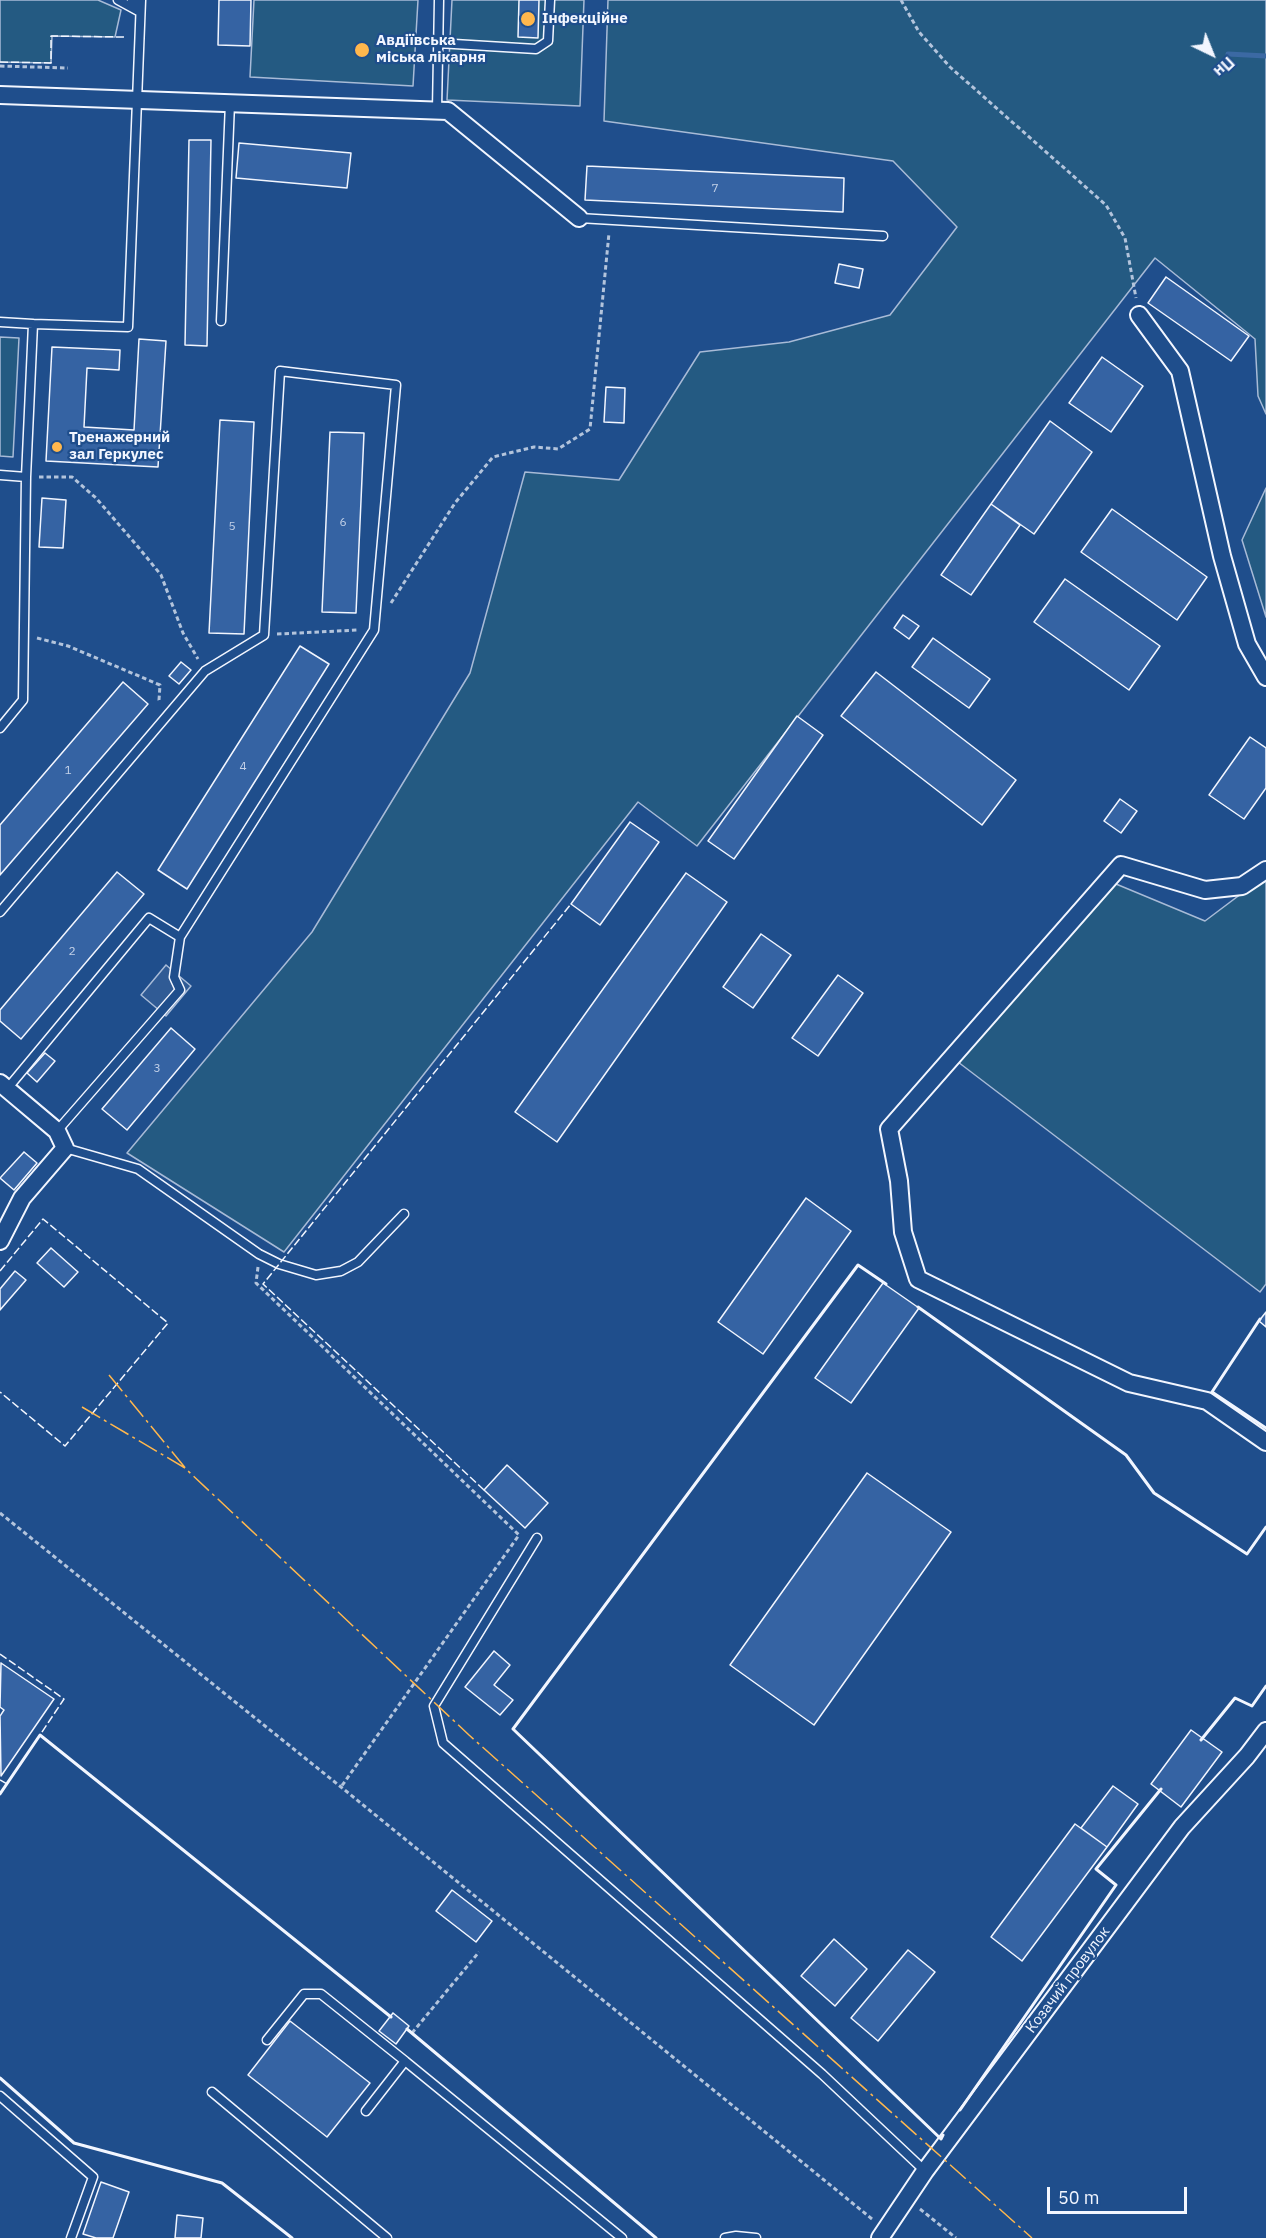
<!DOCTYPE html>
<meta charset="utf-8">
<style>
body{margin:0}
#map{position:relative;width:1266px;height:2238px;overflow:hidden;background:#1f4e8c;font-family:"IBM Plex Sans",sans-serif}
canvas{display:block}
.north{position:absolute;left:1182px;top:24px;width:60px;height:60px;-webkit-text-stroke:4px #1f4e8c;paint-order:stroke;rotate:137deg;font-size:16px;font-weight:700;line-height:24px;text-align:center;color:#f2f6ff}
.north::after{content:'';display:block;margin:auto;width:21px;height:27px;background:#f2f6ff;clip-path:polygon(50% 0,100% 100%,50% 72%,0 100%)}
.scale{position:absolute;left:1047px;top:2187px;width:140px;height:27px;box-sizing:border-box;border:3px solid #f2f6ff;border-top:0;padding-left:8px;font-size:18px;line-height:21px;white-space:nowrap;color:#f2f6ff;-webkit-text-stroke:4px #1f4e8c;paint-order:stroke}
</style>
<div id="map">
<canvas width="1266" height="2238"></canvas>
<div class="north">Пн</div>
<div class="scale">50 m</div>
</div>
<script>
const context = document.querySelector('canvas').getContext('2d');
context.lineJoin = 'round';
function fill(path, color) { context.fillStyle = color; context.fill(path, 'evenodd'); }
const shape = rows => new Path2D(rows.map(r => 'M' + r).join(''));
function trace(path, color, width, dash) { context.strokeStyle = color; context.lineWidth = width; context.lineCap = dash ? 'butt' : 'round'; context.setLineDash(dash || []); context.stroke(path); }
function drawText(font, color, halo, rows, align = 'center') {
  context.font = font + ' "IBM Plex Sans",sans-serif'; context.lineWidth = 4.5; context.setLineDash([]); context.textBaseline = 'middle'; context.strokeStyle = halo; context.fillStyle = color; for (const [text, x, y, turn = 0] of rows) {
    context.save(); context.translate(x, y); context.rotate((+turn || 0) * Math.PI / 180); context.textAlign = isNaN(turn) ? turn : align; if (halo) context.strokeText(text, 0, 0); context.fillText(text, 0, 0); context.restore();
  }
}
const green = shape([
 [0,0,98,0,121,10,115,37,52,36,51,63,0,62,0,0],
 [254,0,418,0,413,86,250,77,254,0],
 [452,0,584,0,580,106,447,100,452,0],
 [608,0,1266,0,1266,414,1258,396,1255,339,1155,258,697,846,638,802,284,1252,127,1153,312,932,470,673,525,472,619,480,700,352,789,342,890,315,957,227,893,161,604,121,608,0],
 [0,337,19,338,13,457,0,456,0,337],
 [1266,488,1266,617,1242,540,1266,488],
 [1266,875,1266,1284,1260,1292,958,1062,1116,884,1205,921,1266,875]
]);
fill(green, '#245a82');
trace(green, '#a8bbd7', 1.5);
const parking = shape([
 [166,965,191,986,166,1016,141,995,166,965]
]);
fill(parking, '#305b95');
trace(parking, '#a8bbd7', 1.5);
trace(shape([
 [1228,54,1266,56]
]), '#3b69a3', 5);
const building = shape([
 [219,0,251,0,250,46,218,45,219,0],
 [519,0,539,0,538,38,518,37,519,0],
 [189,140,211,140,207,346,185,345,189,140],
 [239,143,351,153,347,188,236,178,239,143],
 [587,166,844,178,843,212,585,200,587,166],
 [839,264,863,269,859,288,835,283,839,264],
 [1166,277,1249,336,1231,361,1148,303,1166,277],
 [139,339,166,341,158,467,46,461,52,347,120,350,119,370,87,368,84,427,134,430,139,339],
 [1102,357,1143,386,1111,432,1069,403,1102,357],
 [606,387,625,388,624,423,604,422,606,387],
 [220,420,254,422,244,634,209,633,220,420],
 [1050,421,1092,452,1034,534,991,504,1050,421],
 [330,432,364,433,356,613,322,612,330,432],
 [42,498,66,500,63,548,39,547,42,498],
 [991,504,1020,525,971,595,941,575,991,504],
 [1112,509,1207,577,1177,620,1081,552,1112,509],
 [1065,579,1160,646,1129,690,1034,622,1065,579],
 [903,615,919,626,909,639,894,628,903,615],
 [933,638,990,679,969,708,912,667,933,638],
 [300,646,329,664,187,889,158,870,300,646],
 [181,662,191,670,179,684,169,676,181,662],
 [876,672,1016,780,982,825,841,716,876,672],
 [123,682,148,704,0,875,0,825,123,682],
 [797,716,823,735,734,859,708,841,797,716],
 [1250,737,1266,748,1266,788,1244,819,1209,795,1250,737],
 [1120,799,1137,811,1121,833,1104,821,1120,799],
 [630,822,659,842,600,925,571,904,630,822],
 [117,872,144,894,21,1039,0,1021,0,1010,117,872],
 [686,873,727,902,557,1142,515,1112,686,873],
 [761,934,791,955,753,1008,723,987,761,934],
 [838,975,863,993,818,1056,792,1038,838,975],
 [171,1028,195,1049,127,1130,102,1109,171,1028],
 [45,1053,55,1061,37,1082,27,1073,45,1053],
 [24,1152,37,1163,14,1190,0,1178,24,1152],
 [806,1198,851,1231,763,1354,718,1322,806,1198],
 [51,1248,78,1272,64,1287,37,1263,51,1248],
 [15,1271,26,1280,0,1310,0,1289,15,1271],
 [883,1283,919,1308,851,1403,815,1378,883,1283],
 [1266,1312,1266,1327,1259,1321,1266,1312],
 [507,1465,548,1503,525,1528,484,1490,507,1465],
 [867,1473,951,1532,814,1725,730,1665,867,1473],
 [494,1651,510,1665,494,1685,513,1700,500,1715,465,1687,494,1651],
 [1,1663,54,1699,1,1776,0,1716,4,1710,0,1707,1,1663],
 [1191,1730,1222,1752,1181,1807,1151,1784,1191,1730],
 [1113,1786,1138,1804,1107,1847,1081,1828,1113,1786],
 [1075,1824,1107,1847,1022,1961,991,1937,1075,1824],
 [452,1890,492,1921,476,1942,436,1911,452,1890],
 [834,1939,867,1969,835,2006,801,1976,834,1939],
 [908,1950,935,1972,878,2041,851,2018,908,1950],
 [393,2013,409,2026,396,2044,379,2031,393,2013],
 [290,2021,370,2083,327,2137,248,2075,290,2021],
 [101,2182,129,2192,113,2238,96,2238,83,2234,101,2182],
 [177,2215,203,2218,201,2238,175,2238,177,2215]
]);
fill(building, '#3563a3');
trace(building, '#f2f6ff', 1.5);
const lane = shape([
 [118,0,140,12,132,0],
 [438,43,536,49,548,41,550,0],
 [437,110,439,0],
 [579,218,883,236],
 [221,321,230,103],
 [0,322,33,324,26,477,23,700,0,728],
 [33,324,128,327,141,0],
 [0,475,26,477],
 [0,912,205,671,264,635,280,371,396,385,374,630,180,937,149,918,7,1089],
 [57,1131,180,990,174,977,180,937],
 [65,1148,138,1169,259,1254,279,1264,316,1275,341,1271,358,1262,404,1214],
 [537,1538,434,1706,443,1743,822,2074,925,2171],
 [267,2040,304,1994,321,1994,405,2061],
 [212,2092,387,2238],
 [0,2096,93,2177,71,2238],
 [366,2111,405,2061,622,2238],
 [725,2238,736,2236,756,2238]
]);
const street = shape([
 [0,95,448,111,579,218],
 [1139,315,1180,371,1222,556,1247,644,1266,677],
 [1266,870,1242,886,1205,890,1121,865,889,1129,899,1181,903,1232,918,1279,1129,1383,1207,1401,1266,1442],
 [0,1083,57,1131,65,1148,22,1198,0,1241],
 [880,2238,925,2171,1182,1827,1247,1756,1266,1731]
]);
trace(lane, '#f2f6ff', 11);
trace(street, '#f2f6ff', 20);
trace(shape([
 [901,0,919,32,950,67,1106,205,1125,238,1136,298],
 [0,66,68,68],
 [39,477,72,477,96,498,139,548,161,575,183,633,198,659],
 [391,603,455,503,493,457,534,447,558,449,590,429,609,233],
 [277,634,358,630],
 [37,638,68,646,160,685,159,700,160,702],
 [258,1267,256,1283,519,1535,341,1787],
 [0,1513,341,1787,872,2219],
 [412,2033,479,1952],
 [920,2209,956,2238]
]), '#b3c4dc', 3, [4.5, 3]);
trace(lane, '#1f4e8c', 8);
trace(street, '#1f4e8c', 16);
trace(shape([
 [0,62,51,63,51,36,125,37],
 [0,1271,43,1219,168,1323,65,1446,0,1392],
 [484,1490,263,1284,571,904],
 [0,1654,64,1699,40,1735],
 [0,1780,7,1784]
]), '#f2f6ff', 1.5, [8, 3]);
trace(shape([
 [886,1284,858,1265,513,1729,941,2139,943,2135],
 [918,1307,1126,1455,1154,1493,1247,1554,1266,1527],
 [1260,1319,1212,1392,1266,1428],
 [1201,1740,1235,1698,1252,1706,1266,1686],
 [0,1794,40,1735,391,2017],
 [407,2029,656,2238],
 [0,2078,74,2143,222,2183,292,2238],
 [960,2110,1116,1885,1096,1869,1161,1789]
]), '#f2f6ff', 3);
trace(shape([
 [109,1375,187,1470,469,1735,1032,2238],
 [82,1407,185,1468]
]), '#ffb74d', 1.5, [21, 4.5, 3, 4.5]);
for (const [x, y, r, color] of [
 [528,19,8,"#ffb74d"],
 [362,50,8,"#ffb74d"],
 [57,447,6,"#ffb74d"]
]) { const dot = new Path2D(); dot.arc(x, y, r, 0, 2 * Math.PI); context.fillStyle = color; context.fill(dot); trace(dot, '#1f4e8c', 2); }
drawText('12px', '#c3d1e8', null, [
 ["7",715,189],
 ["6",343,523],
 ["5",232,527],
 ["4",243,767],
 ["1",68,771],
 ["2",72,952],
 ["3",157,1069]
]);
drawText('bold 15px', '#f2f6ff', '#1f4e8c', [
 ["Інфекційне",542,19],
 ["Авдіївська",376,41],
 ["міська лікарня",376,58],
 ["Тренажерний",69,438],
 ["зал Геркулес",69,455]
], 'left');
drawText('15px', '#f2f6ff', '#1f4e8c', [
 ["Козачий провулок",1068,1980,-53]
]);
</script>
